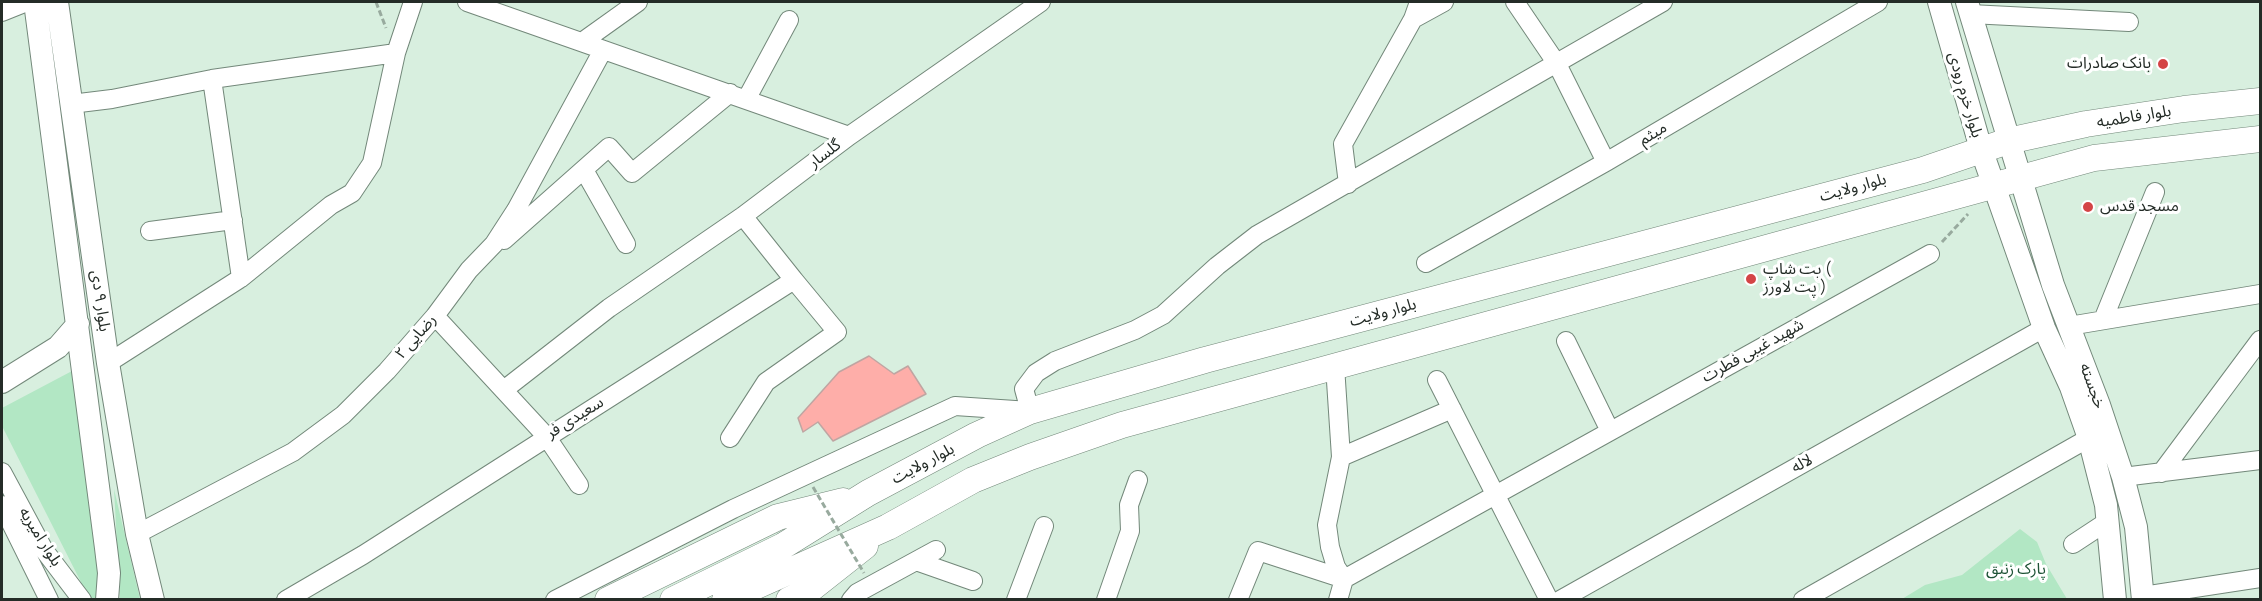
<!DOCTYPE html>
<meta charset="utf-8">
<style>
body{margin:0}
#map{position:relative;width:2262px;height:601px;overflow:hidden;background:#d8efdf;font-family:Manrope,sans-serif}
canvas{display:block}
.frame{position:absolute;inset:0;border:3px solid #242c27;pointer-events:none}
</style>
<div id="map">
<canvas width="2262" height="601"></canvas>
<div class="frame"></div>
</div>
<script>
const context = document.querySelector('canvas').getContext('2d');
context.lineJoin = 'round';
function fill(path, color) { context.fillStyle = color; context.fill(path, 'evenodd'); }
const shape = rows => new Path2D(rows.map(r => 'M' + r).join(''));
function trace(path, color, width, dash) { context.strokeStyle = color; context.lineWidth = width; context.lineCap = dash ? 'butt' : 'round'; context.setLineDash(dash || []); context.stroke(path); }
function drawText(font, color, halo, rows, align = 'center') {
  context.font = font + ' Manrope,"Noto Sans Arabic",sans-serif'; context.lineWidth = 6; context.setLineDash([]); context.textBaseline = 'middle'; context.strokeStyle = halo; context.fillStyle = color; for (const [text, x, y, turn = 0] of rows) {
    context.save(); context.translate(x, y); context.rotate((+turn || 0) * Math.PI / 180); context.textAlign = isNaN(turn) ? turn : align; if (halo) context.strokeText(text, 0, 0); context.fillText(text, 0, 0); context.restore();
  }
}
fill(shape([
 [72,371,91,520,108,593,104,599,89,598,2,426,2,408],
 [114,489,140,599,120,599],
 [2020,529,2037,542,2046,564,2067,599,1902,599,1925,585,1962,575]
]), '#b2e7c4');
const building = shape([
 [869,356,894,374,908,366,926,394,833,441,818,422,803,432,798,418,839,372,869,356]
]);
fill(building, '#feaea9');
trace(building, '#bfa5a2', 1.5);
const minor = shape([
 [467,2,849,136],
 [1515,2,1557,64,1606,162],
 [2,12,27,2],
 [1970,14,2129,22],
 [1413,19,1444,2],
 [582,42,638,2],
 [212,79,241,278],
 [747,98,789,20],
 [71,104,112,99,212,79,396,53],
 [584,170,626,244],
 [1348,184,1343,144,1413,19,1419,2],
 [150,231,233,220],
 [504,240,609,147,632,173,730,93],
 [1426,263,1606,162,1878,2],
 [435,316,546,436,579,485],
 [2103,320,2155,192],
 [2069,326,2260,294],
 [1566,341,1609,429],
 [108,363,241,278,331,205,352,193,372,163,396,53,413,2],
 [1335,366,1341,457,1327,525,1330,547,1336,567,1344,579,1338,600],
 [1437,380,1549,600],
 [505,389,609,308,743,216,849,136,1041,2],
 [730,438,766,382,837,332,794,280],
 [1341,457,1452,409],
 [2,472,44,550,82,600],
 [2161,473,2260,340],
 [2123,477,2260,460],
 [2,505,49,600],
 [137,534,293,452,343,415,387,371,435,316,469,270,494,244,516,210,603,50],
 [2073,544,2108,521],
 [916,561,973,581],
 [2143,596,2260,578],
 [286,600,363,555,794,280,743,216],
 [555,600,733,509,955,406,1030,411,1024,389,1036,373,1055,361,1135,330,1163,315,1217,266,1257,235,1663,2],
 [851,600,857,593,936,550],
 [1016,600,1044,526],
 [1106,600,1130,531,1129,505,1138,480],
 [1238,600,1258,551,1344,579,1930,254],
 [1560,600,2044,328],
 [1803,600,2089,438]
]);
const major = shape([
 [35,2,106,548,109,573,107,600],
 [57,2,108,363,137,534,153,600],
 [1939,2,1981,149,2044,328,2071,387,2089,438,2106,505,2115,600],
 [1967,2,2053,285,2099,405,2123,477,2136,527,2143,600],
 [2,382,58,347,78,324]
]);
const highway = shape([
 [608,600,778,517,843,501],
 [673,600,783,546,868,493,977,435,1030,411,1205,360,1923,170,2008,141,2086,124,2184,109,2260,101],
 [725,600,888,527,973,480,1030,457,1122,425,2094,158,2260,139],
 [789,600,808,591,865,546]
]);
trace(minor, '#73887a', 20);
trace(major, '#73887a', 24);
trace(highway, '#73887a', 27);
trace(shape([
 [376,2,386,28],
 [1942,242,1968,214]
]), '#98aa9e', 3, [6, 3]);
trace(minor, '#fff', 18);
trace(major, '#fff', 22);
trace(highway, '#fff', 26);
trace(shape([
 [813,487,864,573]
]), '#98aa9e', 3, [6, 3]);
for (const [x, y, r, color] of [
 [2163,64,6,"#d44446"],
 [2088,207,6,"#d44446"],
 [1751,279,6,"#d44446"]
]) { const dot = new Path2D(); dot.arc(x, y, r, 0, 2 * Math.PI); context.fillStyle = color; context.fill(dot); trace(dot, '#fff', 2); }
drawText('16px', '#242c27', '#fff', [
 ["بانک صادرات",2151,64,"right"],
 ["مسجد قدس",2100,207],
 ["پت شاپ (",1763,270],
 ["پت لاورز )",1763,288]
], 'left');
drawText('16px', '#242c27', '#fff', [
 ["بلوار خرم رودی",1965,95,74],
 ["بلوار فاطمیه",2134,117,-9],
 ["میثم",1653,134,-31],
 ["گلسار",825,154,-37],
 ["بلوار ولایت",1853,188,-15],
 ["بلوار ۹ دی",100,301,82],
 ["بلوار ولایت",1383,313,-15],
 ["رضایی ۲",416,337,-49],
 ["شهید غیبی فطرت",1753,351,-29],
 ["خجسته",2092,386,70],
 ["سعیدی فر",575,418,-32],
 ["بلوار ولایت",923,464,-28],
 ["لاله",1802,464,-29],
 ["بلوار امیریه",40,537,58]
]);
drawText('16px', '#1f5437', '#fff', [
 ["پارک زنبق",2016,570]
]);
</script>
